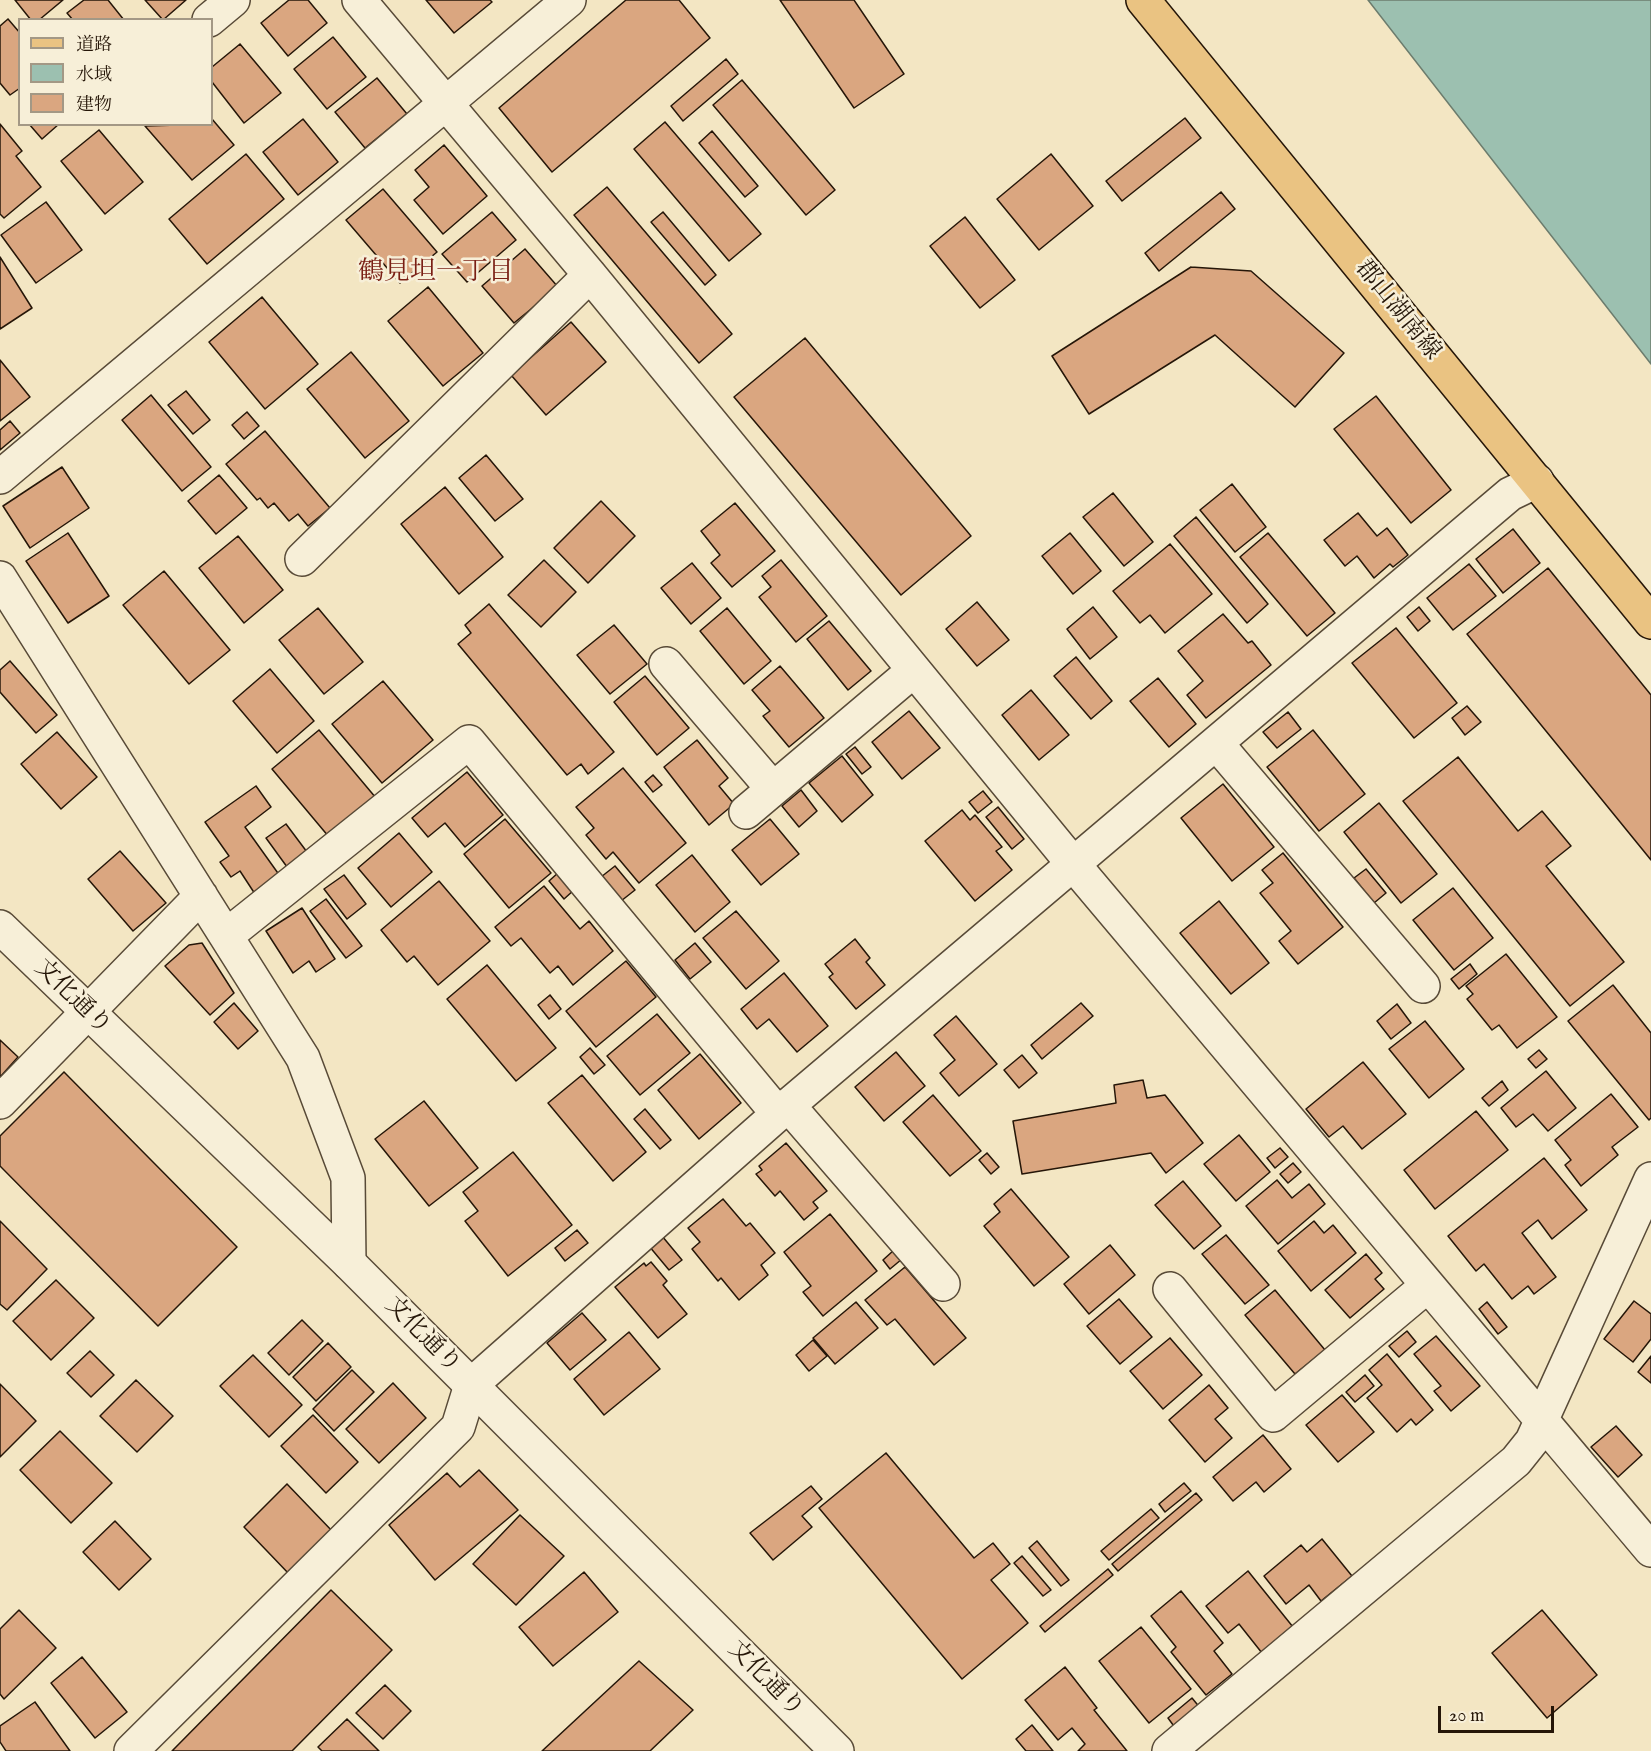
<!DOCTYPE html>
<meta charset="utf-8">
<style>
body{margin:0}
#map{position:relative;width:1651px;height:1751px;overflow:hidden;background:#f3e6c3;font-family:"IM FELL English","Noto Serif JP",serif}
canvas{display:block}
.legend{position:absolute;left:18px;top:18px;width:195px;height:108px;box-sizing:border-box;background:#f7efd8;border:2px solid #a39885;margin:0;padding:8px 10px;list-style:none;font-size:18px;color:#251608}
.legend li{display:flex;align-items:center;gap:12px;height:30px}
.legend b{width:30px;border:2px solid #a39885}
.scale{position:absolute;left:1438px;top:1706px;width:116px;height:27px;box-sizing:border-box;border:3px solid #251608;border-top:0;padding-left:8px;font-size:18px;line-height:21px;white-space:nowrap;color:#251608;-webkit-text-stroke:4px #f7efd8;paint-order:stroke}
</style>
<div id="map">
<canvas width="1651" height="1751"></canvas>
<ul class="legend">
<li><b style="height:8px;background:#eac382"></b>道路</li>
<li><b style="height:16px;background:#9cc0b0"></b>水域</li>
<li><b style="height:16px;background:#daa680"></b>建物</li>
</ul>
<div class="scale">20 m</div>
</div>
<script>
const context = document.querySelector('canvas').getContext('2d');
context.lineJoin = 'round';
function fill(path, color) { context.fillStyle = color; context.fill(path, 'evenodd'); }
const shape = rows => new Path2D(rows.map(r => 'M' + r).join(''));
function trace(path, color, width, dash) { context.strokeStyle = color; context.lineWidth = width; context.lineCap = dash ? 'butt' : 'round'; context.setLineDash(dash || []); context.stroke(path); }
function drawText(font, color, halo, rows, align = 'center') {
  context.font = font + ' "IM FELL English","Noto Serif JP",serif'; context.lineWidth = 5; context.setLineDash([]); context.textBaseline = 'middle'; context.strokeStyle = halo; context.fillStyle = color; for (const [text, x, y, turn = 0] of rows) {
    context.save(); context.translate(x, y); context.rotate((+turn || 0) * Math.PI / 180); context.textAlign = isNaN(turn) ? turn : align; if (halo) context.strokeText(text, 0, 0); context.fillText(text, 0, 0); context.restore();
  }
}
const water = shape([
 [1368,0,1651,0,1651,364,1368,0]
]);
fill(water, '#9cc0b0');
trace(water, '#6c7c6d', 1.5);
const building = shape([
 [15,0,63,0,39,20,31,20,15,0],
 [84,0,108,0,124,20,73,20,67,13,84,0],
 [145,0,186,0,163,20,145,0],
 [289,0,308,0,327,23,288,56,261,23,289,0],
 [426,0,490,0,492,2,454,33,426,0],
 [626,0,679,0,710,38,552,172,499,108,626,0],
 [780,0,854,0,904,74,854,108,780,0],
 [8,19,20,33,20,88,10,95,0,83,0,26,8,19],
 [333,37,366,77,327,109,294,69,333,37],
 [240,44,281,93,244,123,212,82,212,67,240,44],
 [726,59,738,74,683,121,671,106,726,59],
 [377,78,407,114,365,148,335,112,377,78],
 [742,80,835,190,806,215,713,105,742,80],
 [1185,118,1201,138,1122,201,1106,181,1185,118],
 [212,119,234,145,192,180,145,126,212,124,212,119],
 [303,119,338,162,298,195,263,152,303,119],
 [665,122,761,234,729,261,634,149,665,122],
 [0,124,22,151,16,156,41,187,4,218,0,214,0,124],
 [29,124,59,124,42,139,29,124],
 [99,130,143,182,105,214,61,161,99,130],
 [712,131,758,186,745,197,699,143,712,131],
 [444,145,487,196,443,234,414,200,429,187,415,170,444,145],
 [246,154,284,199,207,264,169,219,246,154],
 [1051,154,1093,206,1039,250,997,199,1051,154],
 [607,187,732,334,699,363,574,215,607,187],
 [383,189,437,252,400,283,346,220,383,189],
 [1221,192,1235,209,1159,271,1145,253,1221,192],
 [46,202,82,250,36,283,1,235,46,202],
 [492,212,516,240,467,282,442,254,492,212],
 [663,212,716,275,705,285,651,222,663,212],
 [965,217,1015,280,980,308,930,246,965,217],
 [525,249,558,287,514,323,482,286,525,249],
 [0,257,32,308,0,329,0,257],
 [1191,267,1251,271,1344,353,1295,407,1215,335,1089,414,1052,356,1191,267],
 [428,287,483,353,443,386,388,321,428,287],
 [262,297,318,364,265,409,209,342,262,297],
 [571,322,606,362,546,415,511,375,571,322],
 [805,338,971,536,901,595,734,397,805,338],
 [351,352,409,421,365,458,307,389,351,352],
 [0,360,30,397,0,421,0,360],
 [186,391,210,420,193,434,168,405,186,391],
 [151,395,211,467,182,491,122,420,151,395],
 [1376,396,1451,490,1411,523,1334,429,1376,396],
 [247,412,259,426,244,439,232,425,247,412],
 [10,421,20,433,0,450,0,430,10,421],
 [265,431,330,508,308,526,298,514,289,521,274,503,268,508,260,498,257,500,226,464,265,431],
 [486,455,523,499,495,521,459,478,486,455],
 [62,467,89,508,30,548,3,506,62,467],
 [219,475,247,508,216,534,188,501,219,475],
 [1232,484,1266,527,1235,552,1200,510,1232,484],
 [445,487,503,557,459,594,401,524,445,487],
 [1113,493,1153,542,1124,566,1083,517,1113,493],
 [601,501,635,536,588,583,554,548,601,501],
 [735,503,775,551,732,587,711,563,720,555,701,531,735,503],
 [1358,513,1377,536,1387,528,1408,555,1393,567,1390,564,1374,578,1357,556,1345,566,1324,540,1358,513],
 [1196,517,1268,604,1247,623,1174,536,1196,517],
 [1513,529,1540,563,1503,593,1476,559,1513,529],
 [68,533,109,596,68,623,26,561,68,533],
 [1070,533,1101,571,1073,594,1042,556,1070,533],
 [1268,533,1335,613,1307,636,1240,557,1268,533],
 [238,536,283,590,244,623,199,568,238,536],
 [1170,544,1212,594,1165,633,1150,615,1140,623,1113,591,1170,544],
 [544,560,576,592,541,627,508,595,544,560],
 [781,560,827,616,796,642,759,597,771,587,762,576,781,560],
 [692,563,721,598,691,624,661,588,692,563],
 [1469,564,1496,596,1453,630,1427,598,1469,564],
 [1548,568,1651,695,1651,860,1467,634,1548,568],
 [164,571,230,650,189,684,123,605,164,571],
 [977,602,1009,640,977,666,946,629,977,602],
 [489,604,614,752,588,774,581,764,567,775,458,644,471,633,465,625,489,604],
 [1093,607,1117,637,1090,659,1067,629,1093,607],
 [1419,607,1430,621,1418,631,1407,617,1419,607],
 [318,608,363,662,324,694,279,640,318,608],
 [727,608,771,661,744,684,700,631,727,608],
 [1223,614,1248,643,1252,641,1271,665,1206,718,1187,695,1203,681,1178,651,1223,614],
 [829,621,871,671,848,690,807,639,829,621],
 [614,625,647,664,610,694,577,655,614,625],
 [1396,628,1457,703,1414,738,1352,663,1396,628],
 [1076,657,1112,701,1091,719,1054,676,1076,657],
 [10,661,57,715,36,733,0,692,0,670,10,661],
 [780,666,824,718,789,747,763,716,770,711,752,690,780,666],
 [270,669,314,721,277,753,233,701,270,669],
 [645,676,689,728,657,755,614,702,645,676],
 [1158,678,1196,724,1169,747,1130,701,1158,678],
 [383,681,433,740,382,783,332,724,383,681],
 [1031,690,1069,735,1039,760,1002,715,1031,690],
 [1467,706,1481,722,1465,735,1452,718,1467,706],
 [909,711,940,748,902,779,872,742,909,711],
 [1288,712,1301,729,1277,748,1263,732,1288,712],
 [319,730,376,798,329,837,272,769,319,730],
 [1313,730,1365,794,1319,831,1267,767,1313,730],
 [57,732,97,777,61,809,21,764,57,732],
 [697,740,728,778,719,786,734,804,709,825,664,767,697,740],
 [855,747,871,767,862,774,846,754,855,747],
 [842,756,873,795,842,822,809,783,842,756],
 [1458,757,1518,831,1542,811,1571,846,1546,866,1624,962,1570,1006,1403,801,1458,757],
 [623,768,686,843,639,883,613,852,606,859,586,835,594,828,576,807,623,768],
 [467,772,503,815,465,847,445,823,428,837,412,818,467,772],
 [653,775,662,785,653,792,645,782,653,775],
 [1223,784,1274,847,1232,881,1181,818,1223,784],
 [256,786,271,807,245,827,280,876,255,894,240,871,231,877,220,862,229,856,205,822,256,786],
 [801,790,817,811,799,827,782,806,801,790],
 [983,791,992,802,978,813,969,802,983,791],
 [1379,803,1437,874,1401,903,1344,832,1379,803],
 [998,807,1024,839,1012,849,986,817,998,807],
 [962,810,970,820,975,815,1002,847,996,851,1012,870,975,901,925,841,962,810],
 [505,819,551,873,509,908,464,854,505,819],
 [770,819,799,854,761,885,732,850,770,819],
 [286,824,310,856,290,871,266,838,286,824],
 [399,833,432,872,391,907,358,868,399,833],
 [120,851,166,903,133,931,88,879,120,851],
 [1283,853,1343,927,1298,964,1279,941,1291,931,1260,893,1273,883,1262,870,1283,853],
 [692,855,730,902,695,932,656,885,692,855],
 [615,866,635,890,621,901,601,877,615,866],
 [1366,869,1386,893,1374,903,1354,878,1366,869],
 [559,872,574,890,564,899,549,881,559,872],
 [344,875,366,904,347,919,324,889,344,875],
 [439,881,490,941,438,985,414,956,407,962,381,930,439,881],
 [544,886,580,929,589,921,613,951,573,985,558,966,550,973,521,938,511,946,495,927,544,886],
 [1453,888,1493,938,1454,970,1413,920,1453,888],
 [326,899,362,946,346,958,310,911,326,899],
 [1219,901,1269,963,1231,994,1180,933,1219,901],
 [302,908,335,959,316,972,309,961,293,973,266,931,302,908],
 [736,911,779,961,746,989,703,938,736,911],
 [855,939,870,958,866,962,885,985,856,1009,829,977,833,974,825,964,855,939],
 [202,943,234,993,210,1015,165,966,189,945,202,943],
 [695,943,711,962,690,979,675,960,695,943],
 [1506,954,1557,1017,1517,1048,1499,1025,1492,1030,1467,999,1473,994,1466,986,1506,954],
 [626,961,656,997,596,1047,566,1011,626,961],
 [1470,964,1477,974,1459,989,1451,979,1470,964],
 [487,965,556,1048,516,1081,447,999,487,965],
 [784,973,828,1026,797,1052,769,1019,757,1029,741,1009,784,973],
 [1613,985,1651,1033,1651,1118,1649,1120,1568,1021,1613,985],
 [550,995,561,1009,549,1019,538,1005,550,995],
 [234,1003,258,1031,238,1049,214,1022,234,1003],
 [1081,1003,1093,1016,1042,1059,1031,1045,1081,1003],
 [1397,1004,1411,1023,1391,1039,1377,1021,1397,1004],
 [657,1014,690,1053,640,1095,607,1056,657,1014],
 [956,1016,997,1064,959,1096,940,1073,955,1060,934,1035,956,1016],
 [1425,1021,1464,1069,1429,1098,1389,1049,1425,1021],
 [0,1040,18,1057,0,1077,0,1040],
 [590,1048,605,1065,594,1074,580,1057,590,1048],
 [1539,1050,1547,1059,1536,1068,1528,1059,1539,1050],
 [896,1052,925,1086,884,1121,855,1087,896,1052],
 [700,1054,741,1103,699,1139,658,1090,700,1054],
 [1022,1055,1037,1073,1019,1088,1004,1070,1022,1055],
 [1363,1062,1406,1114,1362,1149,1343,1126,1329,1137,1306,1109,1363,1062],
 [1546,1071,1576,1108,1548,1131,1533,1114,1516,1127,1501,1108,1546,1071],
 [64,1072,237,1247,158,1326,0,1166,0,1136,64,1072],
 [582,1075,646,1152,613,1181,548,1103,582,1075],
 [1143,1080,1147,1098,1165,1095,1203,1143,1166,1173,1151,1153,1022,1174,1013,1121,1116,1103,1114,1085,1143,1080],
 [1502,1081,1508,1090,1489,1106,1482,1098,1502,1081],
 [1611,1094,1638,1127,1612,1147,1618,1155,1581,1186,1565,1165,1571,1160,1555,1140,1611,1094],
 [933,1095,981,1151,950,1176,903,1122,933,1095],
 [424,1101,478,1168,429,1206,375,1139,424,1101],
 [645,1109,671,1140,660,1149,634,1119,645,1109],
 [1476,1111,1508,1150,1435,1209,1404,1170,1476,1111],
 [1239,1135,1270,1172,1236,1201,1204,1164,1239,1135],
 [786,1143,827,1191,813,1202,818,1208,804,1220,780,1191,775,1196,756,1174,762,1170,759,1166,786,1143],
 [1280,1148,1288,1157,1275,1168,1267,1158,1280,1148],
 [513,1152,572,1225,508,1276,465,1221,478,1211,463,1192,513,1152],
 [987,1153,999,1167,991,1174,979,1160,987,1153],
 [1544,1158,1587,1210,1552,1239,1538,1220,1522,1233,1556,1277,1534,1294,1528,1286,1512,1299,1484,1264,1476,1271,1448,1236,1544,1158],
 [1293,1163,1301,1172,1288,1183,1280,1174,1293,1163],
 [1277,1180,1292,1198,1309,1184,1325,1204,1278,1244,1246,1206,1277,1180],
 [1183,1181,1221,1226,1194,1249,1155,1205,1183,1181],
 [1011,1189,1069,1257,1034,1286,984,1226,1000,1212,994,1204,1011,1189],
 [723,1199,746,1226,750,1223,775,1253,761,1265,768,1275,739,1300,721,1278,718,1281,692,1249,700,1242,688,1228,723,1199],
 [830,1214,877,1271,823,1316,803,1292,811,1286,784,1252,830,1214],
 [0,1221,47,1269,7,1310,0,1304,0,1221],
 [1314,1221,1324,1233,1333,1225,1356,1253,1311,1291,1278,1251,1314,1221],
 [577,1230,588,1243,565,1261,555,1248,577,1230],
 [1226,1235,1269,1285,1245,1304,1202,1254,1226,1235],
 [662,1236,682,1260,669,1270,649,1246,662,1236],
 [1110,1245,1135,1275,1089,1314,1064,1284,1110,1245],
 [894,1250,902,1259,890,1269,883,1260,894,1250],
 [1366,1254,1382,1273,1375,1279,1384,1289,1350,1318,1325,1290,1366,1254],
 [651,1262,667,1281,663,1285,687,1314,658,1338,615,1287,644,1263,646,1266,651,1262],
 [905,1267,966,1338,934,1365,895,1319,887,1325,865,1300,905,1267],
 [56,1280,94,1318,51,1360,13,1321,56,1280],
 [1275,1290,1325,1350,1295,1374,1245,1315,1275,1290],
 [1119,1299,1152,1337,1120,1364,1087,1326,1119,1299],
 [1634,1301,1651,1314,1651,1339,1633,1362,1604,1339,1634,1301],
 [856,1302,878,1328,835,1364,813,1338,856,1302],
 [1487,1302,1507,1327,1498,1334,1479,1309,1487,1302],
 [582,1313,606,1340,570,1370,547,1343,582,1313],
 [302,1320,323,1341,289,1375,268,1353,302,1320],
 [1407,1331,1416,1342,1399,1357,1389,1346,1407,1331],
 [629,1332,660,1369,604,1415,574,1379,629,1332],
 [1436,1336,1480,1386,1451,1411,1434,1391,1441,1386,1414,1354,1436,1336],
 [1170,1338,1202,1375,1163,1409,1130,1371,1170,1338],
 [813,1340,827,1356,809,1371,796,1355,813,1340],
 [328,1343,351,1367,316,1401,293,1377,328,1343],
 [90,1351,114,1375,91,1397,67,1373,90,1351],
 [1387,1354,1433,1410,1416,1425,1411,1419,1397,1432,1367,1398,1382,1385,1369,1370,1387,1354],
 [253,1355,302,1405,269,1437,220,1386,253,1355],
 [1651,1356,1651,1383,1638,1372,1651,1356],
 [352,1370,374,1392,334,1431,313,1409,352,1370],
 [1365,1375,1374,1386,1355,1402,1346,1392,1365,1375],
 [136,1380,173,1416,137,1452,100,1416,136,1380],
 [393,1383,426,1418,379,1463,346,1429,393,1383],
 [0,1384,36,1421,0,1457,0,1384],
 [1209,1385,1228,1408,1215,1419,1232,1438,1205,1462,1169,1420,1209,1385],
 [1342,1395,1374,1432,1338,1462,1306,1425,1342,1395],
 [313,1415,358,1462,326,1493,281,1446,313,1415],
 [1616,1426,1642,1455,1618,1477,1591,1447,1616,1426],
 [60,1431,112,1483,71,1523,20,1470,60,1431],
 [1263,1435,1291,1469,1264,1492,1256,1482,1233,1501,1213,1477,1263,1435],
 [886,1453,974,1558,993,1543,1010,1564,991,1580,1028,1623,962,1679,819,1508,886,1453],
 [479,1470,518,1510,435,1580,389,1525,447,1473,460,1487,479,1470],
 [1184,1483,1191,1491,1165,1512,1159,1504,1184,1483],
 [287,1484,334,1533,290,1575,244,1527,287,1484],
 [811,1486,822,1499,802,1516,812,1527,773,1560,750,1533,811,1486],
 [1196,1493,1202,1500,1118,1571,1112,1564,1196,1493],
 [1151,1509,1159,1518,1109,1560,1101,1551,1151,1509],
 [520,1515,564,1556,516,1605,473,1564,520,1515],
 [115,1521,151,1559,119,1590,83,1552,115,1521],
 [1322,1539,1352,1576,1321,1601,1309,1585,1286,1604,1264,1576,1301,1545,1307,1552,1322,1539],
 [1037,1541,1069,1580,1061,1586,1029,1548,1037,1541],
 [1022,1556,1051,1590,1043,1596,1014,1563,1022,1556],
 [1108,1569,1113,1575,1045,1632,1040,1626,1108,1569],
 [1248,1571,1293,1627,1262,1653,1239,1624,1228,1633,1206,1606,1248,1571],
 [584,1572,618,1612,553,1666,519,1627,584,1572],
 [331,1590,392,1650,292,1751,172,1751,331,1590],
 [1181,1591,1223,1643,1214,1651,1232,1674,1206,1695,1171,1652,1176,1647,1151,1616,1181,1591],
 [19,1610,56,1648,4,1699,0,1694,0,1629,19,1610],
 [1542,1610,1597,1675,1547,1718,1492,1653,1542,1610],
 [1141,1627,1191,1689,1149,1723,1099,1661,1141,1627],
 [82,1657,127,1712,95,1738,51,1683,82,1657],
 [639,1661,693,1710,650,1751,542,1751,639,1661],
 [1065,1667,1097,1708,1094,1710,1127,1751,1078,1751,1085,1744,1072,1728,1058,1740,1025,1700,1065,1667],
 [385,1685,411,1711,383,1739,356,1713,385,1685],
 [1192,1698,1201,1709,1176,1729,1168,1718,1192,1698],
 [35,1702,70,1751,6,1751,0,1742,0,1726,35,1702],
 [347,1719,379,1751,322,1751,318,1747,347,1719],
 [1032,1725,1053,1751,1026,1751,1016,1739,1032,1725]
]);
fill(building, '#daa680');
trace(building, '#251608', 1.5);
const minor = shape([
 [359,0,590,275,1074,865,1651,1550],
 [209,20,233,0],
 [0,477,569,0],
 [302,559,590,275],
 [0,578,303,1058,348,1178,349,1263],
 [666,664,773,789],
 [1217,744,1423,986],
 [746,812,913,671],
 [226,936,469,742,778,1114],
 [0,1102,201,896],
 [788,1105,943,1284],
 [1170,1289,1273,1415,1427,1286],
 [131,1751,458,1427,471,1385,778,1114,1510,494,1537,481],
 [1169,1751,1516,1461,1532,1441,1651,1179]
]);
const tertiary = shape([
 [0,927,349,1263,837,1751]
]);
const primary = shape([
 [1143,0,1651,622]
]);
trace(minor, '#584a37', 36);
trace(tertiary, '#584a37', 36);
trace(primary, '#251608', 36);
trace(minor, '#f7efd8', 33);
trace(tertiary, '#f7efd8', 33);
trace(primary, '#eac382', 33);
drawText('24px', '#251608', '#f7efd8', [
 ["郡山湖南線",1397,311,51],
 ["文化通り",72,998,44],
 ["文化通り",422,1336,45],
 ["文化通り",765,1680,45]
]);
drawText('26px', '#7a1f14', '#f7efd8', [
 ["鶴見坦一丁目",436,274]
]);
</script>
